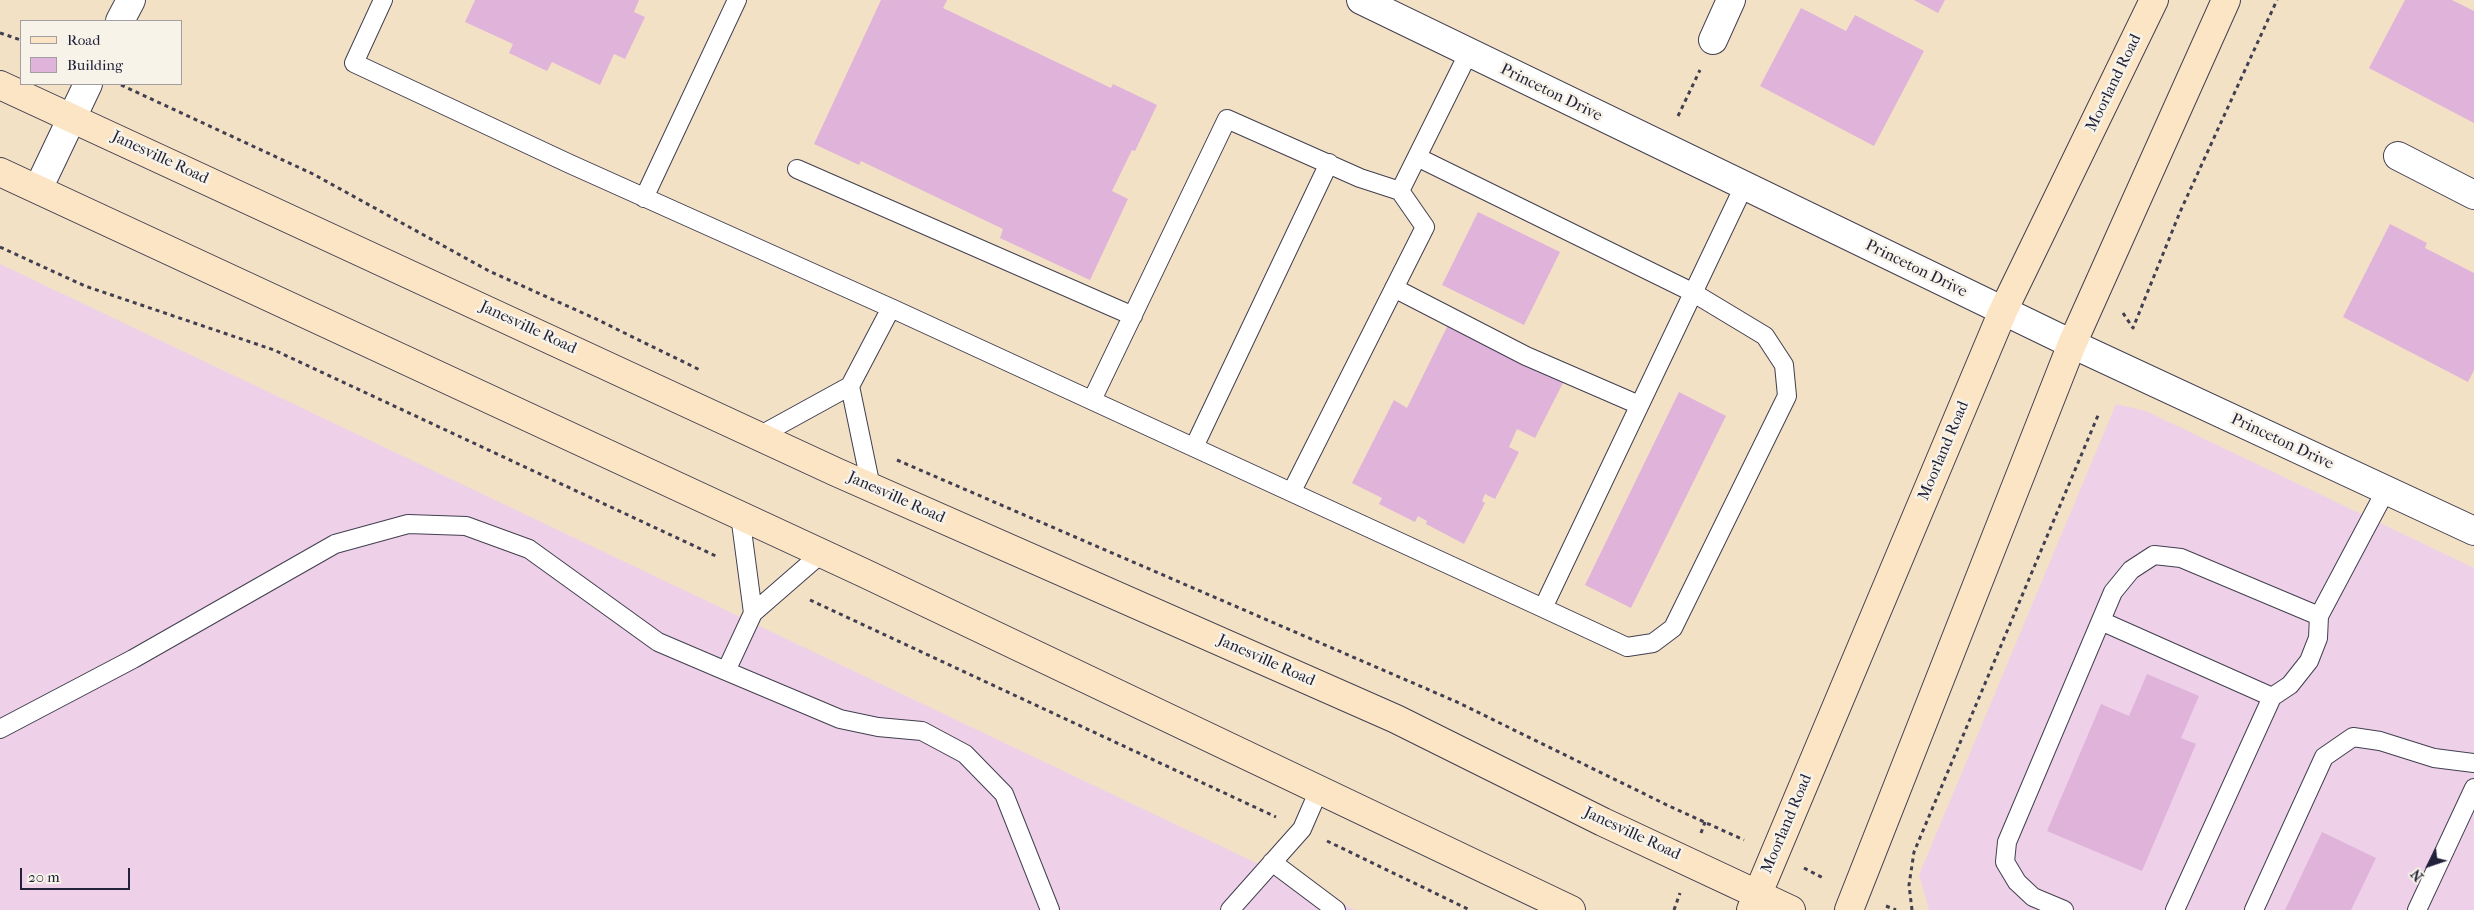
<!DOCTYPE html>
<style>
body{margin:0}
#map{position:relative;width:2474px;height:910px;overflow:hidden;background:#f3e1c6;font-family:"IM FELL French Canon",serif}
canvas{display:block}
.legend{position:absolute;left:20px;top:20px;width:162px;height:65px;box-sizing:border-box;background:#f7f3e8;border:1px solid #a29fa3;margin:0;padding:6px 9px;list-style:none;font-size:15px;color:#22223b}
.legend li{display:flex;align-items:center;gap:10px;height:25px}
.legend b{width:25px;border:1px solid #a29fa3}
.north{position:absolute;left:2404px;top:840px;width:50px;height:50px;-webkit-text-stroke:4px #f7f3e8;paint-order:stroke;rotate:229deg;font-size:14px;font-weight:700;line-height:20px;text-align:center;color:#22223b}
.north::after{content:'';display:block;margin:auto;width:18px;height:22px;background:#22223b;clip-path:polygon(50% 0,100% 100%,50% 72%,0 100%)}
.scale{position:absolute;left:20px;top:868px;width:110px;height:22px;box-sizing:border-box;border:2px solid #22223b;border-top:0;padding-left:6px;font-size:15px;line-height:18px;white-space:nowrap;color:#22223b;-webkit-text-stroke:4px #f7f3e8;paint-order:stroke}
</style>
<div id="map">
<canvas width="2474" height="910"></canvas>
<ul class="legend">
<li><b style="height:6px;background:#fce5c4"></b>Road</li>
<li><b style="height:14px;background:#dfb3da"></b>Building</li>
</ul>
<div class="north">N</div>
<div class="scale">20 m</div>
</div>
<script>
const context = document.querySelector('canvas').getContext('2d');
context.lineJoin = 'round';
function fill(path, color) { context.fillStyle = color; context.fill(path, 'evenodd'); }
const shape = rows => new Path2D(rows.map(r => 'M' + r).join(''));
function trace(path, color, width, dash) { context.strokeStyle = color; context.lineWidth = width; context.lineCap = dash ? 'butt' : 'round'; context.setLineDash(dash || []); context.stroke(path); }
function drawText(font, color, halo, rows, align = 'center') {
  context.font = font + ' "IM FELL French Canon",serif'; context.lineWidth = 5; context.setLineDash([]); context.textBaseline = 'middle'; context.strokeStyle = halo; context.fillStyle = color; for (const [text, x, y, turn = 0] of rows) {
    context.save(); context.translate(x, y); context.rotate((+turn || 0) * Math.PI / 180); context.textAlign = isNaN(turn) ? turn : align; if (halo) context.strokeText(text, 0, 0); context.fillText(text, 0, 0); context.restore();
  }
}
fill(shape([
 [0,264,1355,910,0,910],
 [2116,404,2146,411,2474,568,2474,910,1929,910,1919,875]
]), '#eed0e8');
fill(shape([
 [475,0,639,0,634,12,645,17,625,59,614,54,600,85,552,62,547,71,509,53,513,44,465,22],
 [881,0,947,0,943,8,1111,88,1113,84,1157,105,1135,151,1132,150,1112,191,1128,199,1090,280,1000,238,1003,229,861,161,859,165,814,144],
 [1914,0,1945,0,1938,13],
 [2405,0,2452,0,2474,11,2474,123,2369,68],
 [1801,8,1846,31,1855,15,1924,51,1874,146,1760,86],
 [1478,212,1560,252,1524,325,1442,285],
 [2390,224,2427,243,2425,248,2474,273,2474,370,2468,382,2343,317],
 [1449,323,1564,381,1535,438,1517,429,1509,447,1519,452,1495,499,1485,494,1482,501,1485,503,1464,544,1426,524,1427,521,1418,516,1415,522,1379,504,1382,498,1352,483,1394,400,1407,408],
 [1679,392,1726,416,1631,608,1585,585],
 [2147,674,2199,696,2181,738,2196,744,2142,871,2047,831,2101,704,2129,716],
 [2322,832,2376,858,2351,910,2285,910]
]), '#dfb3da');
const lane = shape([
 [383,0,354,63,570,164,891,308],
 [1417,157,1692,292,1765,336,1784,365,1787,396,1673,628,1653,643,1627,647,1543,608],
 [797,169,1133,316],
 [644,198,737,0],
 [1394,288,1526,356,1639,405],
 [850,386,891,308,1543,608,1744,186],
 [1092,400,1227,119,1360,178,1400,191],
 [759,436,850,386,871,487],
 [1194,447,1329,163],
 [1292,491,1425,227,1400,191,1469,52],
 [740,515,753,613,822,553],
 [753,613,726,671,840,719,878,727,922,731,965,754,1004,794,1050,910],
 [2101,621,2272,697,2175,910],
 [2272,697,2290,685,2309,661,2318,638,2319,616],
 [0,729,133,659,335,544,408,524,466,526,529,549,658,642,726,671],
 [1272,862,1336,910],
 [1230,910,1302,829,1319,790],
 [2064,910,2033,897,2017,882,2005,862,2007,842,2113,592,2131,570,2154,555,2181,558,2319,616,2386,490],
 [2254,910,2324,757,2353,737,2380,741,2434,758,2474,763],
 [2417,910,2474,788]
]);
const street = shape([
 [1361,0,2072,344,2474,531],
 [120,21,131,0],
 [1713,40,1731,0],
 [2398,156,2474,195],
 [38,189,88,84]
]);
const secondary = shape([
 [0,85,836,472,1396,719,1603,822,1791,910],
 [0,172,864,573,1571,910],
 [1751,910,2003,311,2154,0],
 [1849,910,2072,344,2226,0]
]);
trace(lane, '#413f50', 20);
trace(street, '#413f50', 30);
trace(secondary, '#413f50', 30);
trace(shape([
 [0,33,21,40],
 [121,85,313,174,489,271,594,318,700,370],
 [1678,116,1700,70],
 [0,247,85,286,274,350,718,557],
 [2123,313,2133,328,2180,212,2277,0],
 [897,460,1457,702,1669,806,1744,840],
 [810,600,1276,817],
 [1701,833,1705,822],
 [1327,841,1470,910],
 [1804,868,1825,879],
 [1886,906,1896,910],
 [1674,910,1680,893],
 [1912,910,1909,885,1914,852,2099,413]
]), '#413f50', 3, [4, 4]);
trace(lane, '#fff', 18);
trace(street, '#fff', 28);
trace(secondary, '#fce5c4', 28);
drawText('16px', '#22223b', '#f7f3e8', [
 ["Moorland Road",2114,83,-64],
 ["Princeton Drive",1551,93,26],
 ["Janesville Road",160,158,25],
 ["Princeton Drive",1916,269,26],
 ["Janesville Road",528,328,25],
 ["Princeton Drive",2282,442,25],
 ["Moorland Road",1944,451,-67],
 ["Janesville Road",896,498,24],
 ["Janesville Road",1266,661,24],
 ["Moorland Road",1787,824,-67],
 ["Janesville Road",1632,834,25]
]);
</script>
